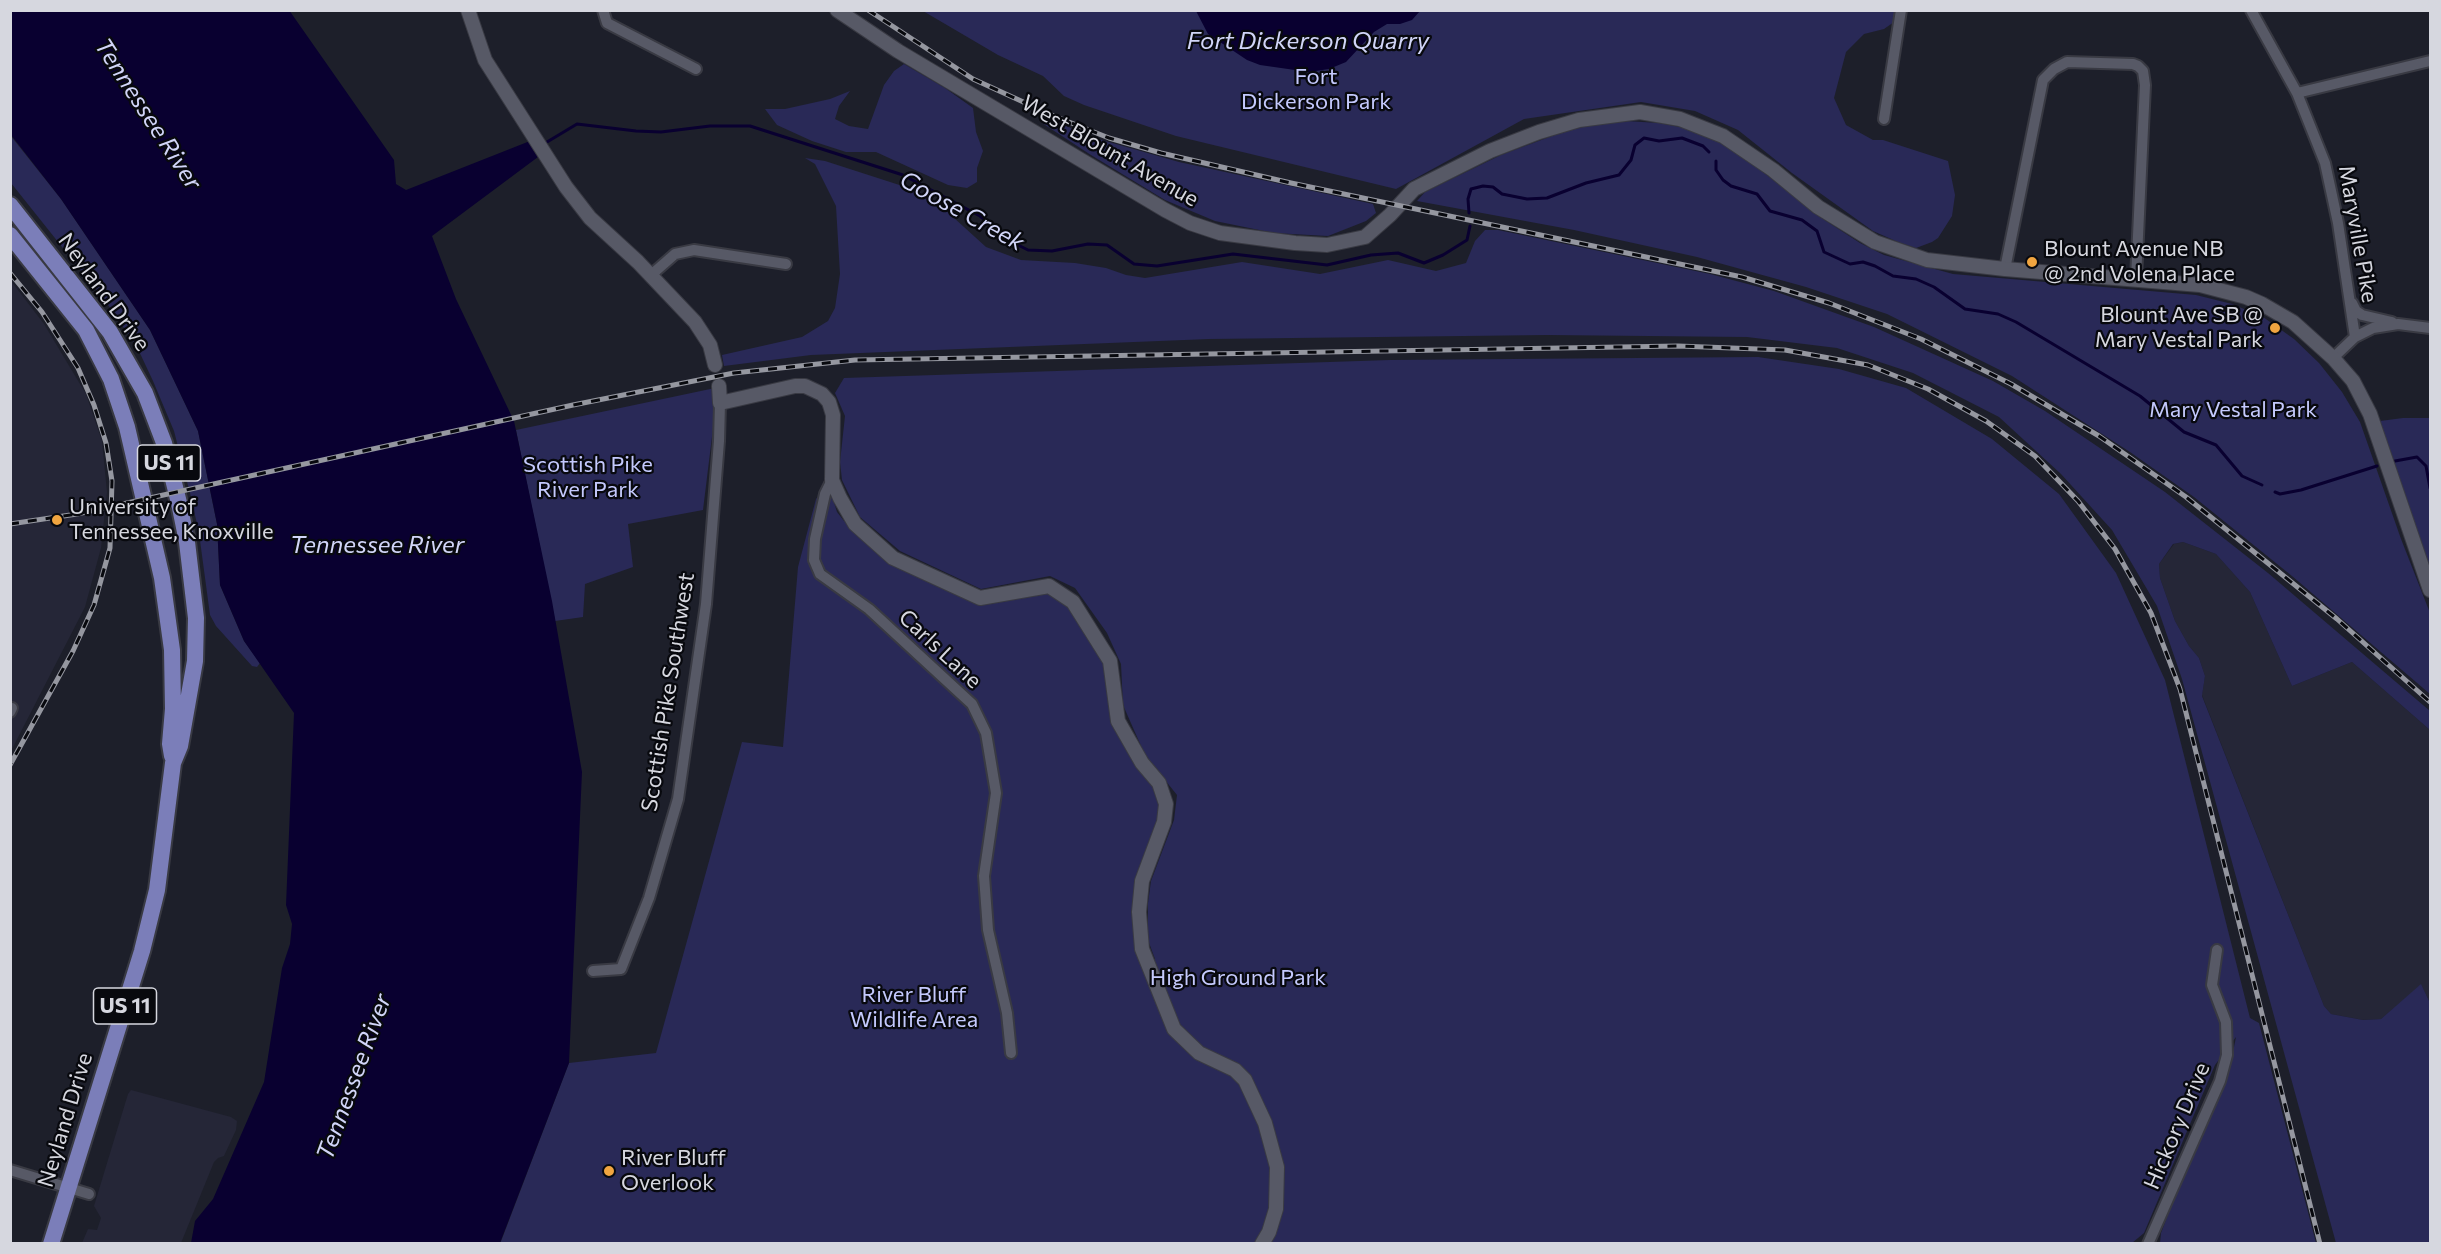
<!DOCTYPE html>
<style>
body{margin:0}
#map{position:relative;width:2441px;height:1254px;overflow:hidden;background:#1d1f2a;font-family:Commissioner,sans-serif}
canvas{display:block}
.frame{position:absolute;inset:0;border:12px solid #d6d7df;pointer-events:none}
</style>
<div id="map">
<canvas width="2441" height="1254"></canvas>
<div class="frame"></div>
</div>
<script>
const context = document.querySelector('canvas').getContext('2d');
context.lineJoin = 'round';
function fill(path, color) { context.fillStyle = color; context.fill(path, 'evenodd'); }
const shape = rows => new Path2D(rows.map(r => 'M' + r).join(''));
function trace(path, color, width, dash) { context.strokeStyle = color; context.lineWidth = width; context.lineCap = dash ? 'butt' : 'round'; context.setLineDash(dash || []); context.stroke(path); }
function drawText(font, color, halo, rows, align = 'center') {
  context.font = font + ' Commissioner,sans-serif'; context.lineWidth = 4.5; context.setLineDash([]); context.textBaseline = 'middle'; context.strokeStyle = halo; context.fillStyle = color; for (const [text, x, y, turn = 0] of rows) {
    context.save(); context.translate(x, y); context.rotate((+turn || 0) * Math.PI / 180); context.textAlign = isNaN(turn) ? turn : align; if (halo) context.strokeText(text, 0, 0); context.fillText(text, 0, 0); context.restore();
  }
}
fill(shape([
 [11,281,44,324,86,394,102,441,107,492,101,548,85,607,11,751],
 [2183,542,2216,554,2250,592,2292,686,2352,662,2430,730,2430,1003,2421,985,2381,1019,2363,1020,2331,1014,2324,1006,2202,695,2205,676,2199,658,2189,646,2175,621,2160,578,2159,564,2174,544],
 [131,1090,231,1117,237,1121,236,1130,224,1156,218,1158,214,1162,181,1243,82,1243,88,1229,97,1230,101,1218,94,1206,128,1094]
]), '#252637');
fill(shape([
 [923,11,1897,11,1894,22,1884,29,1864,34,1846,52,1834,98,1846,125,1873,140,1883,140,1948,161,1955,195,1952,216,1938,238,1932,242,1916,248,1898,242,1873,231,1792,173,1738,130,1695,111,1641,102,1524,119,1396,189,1176,136,1084,105,1064,96,1043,76,998,55],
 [904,64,945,88,973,108,976,132,983,151,977,168,977,182,967,188,948,185,876,152,846,152,812,141,777,125,765,109,785,109,830,99,850,91,839,106,835,119,849,126,868,129,884,85,894,71],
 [1049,118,1088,136,1179,162,1373,204,1376,213,1366,221,1328,236,1274,233,1215,221,1165,200,1091,155,1042,123],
 [1626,121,1659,123,1685,128,1731,147,1823,219,1860,243,1884,255,1953,274,2196,295,2232,304,2263,317,2294,339,2319,363,2342,392,2360,422,2401,539,2430,613,2430,694,2292,576,2194,497,2130,452,2012,376,1887,314,1806,287,1697,257,1574,230,1417,201,1425,192,1501,155,1560,133,1590,125],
 [10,135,61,199,150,330,198,431,217,524,220,585,244,641,260,663,257,667,252,666,216,626,210,615,199,533,191,497,174,431,153,381,137,347,106,302,11,183],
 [805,158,825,161,918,191,942,207,986,247,1021,260,1075,263,1106,268,1126,275,1145,278,1242,262,1320,274,1388,260,1436,271,1466,263,1475,241,1485,230,1498,230,1710,274,1774,291,1874,327,1993,381,2045,411,2165,492,2268,573,2430,711,2430,730,2352,662,2292,686,2250,592,2216,554,2183,542,2173,544,2159,564,2160,578,2175,621,2189,646,2199,658,2205,676,2202,696,2324,1006,2331,1014,2363,1020,2381,1019,2421,984,2430,1003,2430,1243,2336,1243,2182,679,2157,606,2112,530,2061,474,1999,417,1913,373,1837,348,1747,337,1548,335,1209,339,811,355,724,366,722,355,802,337,828,321,835,308,840,274,836,206,815,164],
 [1758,357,1839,369,1906,388,1992,439,2059,494,2116,573,2165,680,2250,1018,2259,1023,2316,1243,2160,1243,2161,1233,2179,1186,2231,1062,2236,1037,2215,1065,2144,1233,2132,1243,500,1244,569,1063,656,1053,742,742,783,747,798,567,816,499,825,488,830,490,837,512,844,521,855,524,893,558,980,598,1049,586,1073,602,1110,661,1118,721,1142,763,1159,783,1166,804,1164,822,1142,881,1139,912,1142,949,1149,966,1155,959,1148,940,1148,903,1151,881,1174,820,1177,795,1145,755,1123,705,1121,664,1107,633,1075,588,1050,576,981,589,900,551,860,517,842,480,840,462,845,416,835,393,844,378,1390,360],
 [715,388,716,404,703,510,628,524,633,567,585,584,583,617,555,621,516,430],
 [2403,418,2430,418,2430,573,2380,421]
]), '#292957');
fill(shape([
 [289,10,394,160,396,184,406,190,530,141,538,157,432,236,456,299,514,421,552,601,582,772,569,1063,500,1243,191,1243,195,1221,213,1199,264,1082,282,968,290,944,292,924,286,905,294,713,244,641,220,585,217,524,198,431,150,330,61,199,11,135,11,11],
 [1196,11,1196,10,1420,11,1412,20,1400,24,1387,24,1374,32,1346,62,1329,69,1309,72,1260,65,1247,60,1208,34]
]), '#090030');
trace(shape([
 [547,142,577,124,636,131,661,132,710,126,750,126,903,175,980,216,1012,242,1028,250,1052,251,1088,244,1107,245,1134,264,1157,266,1233,254,1327,265,1371,255,1398,253,1424,263,1443,255,1467,240,1470,226],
 [1716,161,1716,170,1723,180,1731,186,1757,194,1770,211,1802,220,1817,231,1824,252,1850,264,1863,262,1875,266,1893,276,1916,279,1934,287,1965,309,1998,314,2016,322,2140,396,2184,432,2216,445,2242,476,2262,485],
 [1469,213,1468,199,1471,189,1483,186,1493,187,1502,194,1527,199,1547,198,1586,183,1619,175,1631,160,1635,145,1644,138,1659,141,1682,138,1703,146,1709,152],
 [2395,461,2417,457,2426,466,2430,488],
 [2275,492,2280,494,2301,490,2377,466]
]), '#090030', 3);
const minor = shape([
 [603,10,607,23,696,69],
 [2251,10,2297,93,2325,163,2338,223,2355,337],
 [2297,93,2430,61],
 [1884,119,1901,10],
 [2005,269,2043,80,2054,69,2067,62,2133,64,2138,66,2143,71,2145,85,2136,279],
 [651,275,675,254,694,250,786,264],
 [2352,303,2356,311,2362,315,2392,322],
 [2333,358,2355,337,2373,328,2398,324,2430,328],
 [832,480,825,494,815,539,814,560,820,574,869,609,972,704,986,733,996,793,984,876,988,930,1007,1013,1011,1053],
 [10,712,12,708],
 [593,971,621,969,649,898,678,799,706,604,719,441,720,403],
 [10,1170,89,1194],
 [2148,1244,2220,1081,2227,1055,2226,1022,2212,985,2217,950]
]);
const tertiary = shape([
 [468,10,485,60,566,187,590,218,638,262,695,322,710,345,715,365],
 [837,10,898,51,1165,210,1190,223,1220,233,1295,243,1327,245,1365,237,1390,215,1414,189,1490,151,1539,132,1579,120,1640,112,1680,119,1723,136,1773,170,1818,207,1875,242,1927,260,2005,269,2200,285,2246,297,2262,304,2293,322,2333,358,2353,381,2370,414,2430,590],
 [719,386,720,403,795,386,805,386,822,394,829,402,833,415,832,480,840,498,855,524,893,558,980,598,1049,586,1073,602,1110,661,1118,721,1142,763,1159,783,1166,804,1164,822,1142,881,1139,912,1142,949,1174,1029,1199,1053,1235,1070,1245,1080,1265,1123,1277,1167,1276,1209,1269,1232,1262,1244]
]);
const primary = shape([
 [10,205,110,332,145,393,164,443,179,503,187,542,196,618,195,661,180,746,173,763,157,890,142,951,51,1244],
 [10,235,86,330,111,379,127,427,162,578,172,650,173,709,170,744,172,756]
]);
trace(minor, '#393a43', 14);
trace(tertiary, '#393a43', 16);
trace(primary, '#393a43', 20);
trace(minor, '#575966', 10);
trace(tertiary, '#575966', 14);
trace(primary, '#7b7eb9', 16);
const rail = shape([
 [868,10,973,79,1054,116,1109,138,1161,153,1291,183,1742,277,1829,303,1921,339,2011,384,2099,436,2186,497,2337,619,2430,702],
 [10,273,42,312,78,368,94,405,106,443,112,481,110,548,94,605,73,651,10,765],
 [10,524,77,514,573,405,734,373,855,360,1678,346,1785,350,1868,365,1928,389,1986,421,2035,456,2078,501,2115,549,2151,613,2180,689,2320,1244]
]);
trace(rail, '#9597a0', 5);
trace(rail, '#08090e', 3, [9]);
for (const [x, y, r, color] of [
 [2032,262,6,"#f1a540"],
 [2275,328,6,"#f1a540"],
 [57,520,6,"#f1a540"],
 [609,1171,6,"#f1a540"]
]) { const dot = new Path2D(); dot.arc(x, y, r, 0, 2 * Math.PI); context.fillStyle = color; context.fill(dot); trace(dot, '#08090e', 2); }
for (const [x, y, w] of [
 [169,463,63],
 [125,1006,63]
]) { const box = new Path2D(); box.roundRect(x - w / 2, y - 18, w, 36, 4.5); context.fillStyle = '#08090e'; context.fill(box); trace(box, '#d6d7df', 1.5); }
drawText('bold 21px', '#d6d7df', null, [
 ["US 11",169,463],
 ["US 11",125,1006]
]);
drawText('22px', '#c4c9fd', '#08090e', [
 ["Fort",1316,77],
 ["Dickerson Park",1316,102],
 ["Mary Vestal Park",2233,410],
 ["Scottish Pike",588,465],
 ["River Park",588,490],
 ["High Ground Park",1238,978],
 ["River Bluff",914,995],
 ["Wildlife Area",914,1020]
]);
drawText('22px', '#d6d7df', '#08090e', [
 ["West Blount Avenue",1110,151,30],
 ["Maryville Pike",2358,234,80],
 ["Neyland Drive",104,292,54],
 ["Carls Lane",940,649,43],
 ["Scottish Pike Southwest",668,692,-81],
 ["Neyland Drive",65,1120,-73],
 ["Hickory Drive",2177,1126,-67]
]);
drawText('22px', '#d6d7df', '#08090e', [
 ["Blount Avenue NB",2044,249],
 ["@ 2nd Volena Place",2044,274],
 ["Blount Ave SB @",2263,315,"right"],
 ["Mary Vestal Park",2263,340,"right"],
 ["University of",69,507],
 ["Tennessee, Knoxville",69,532],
 ["River Bluff",621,1158],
 ["Overlook",621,1183]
], 'left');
drawText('italic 24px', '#d1d5f8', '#08090e', [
 ["Fort Dickerson Quarry",1308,41],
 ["Tennessee River",148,114,57],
 ["Goose Creek",962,211,29],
 ["Tennessee River",377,545],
 ["Tennessee River",354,1077,-70]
]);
</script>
